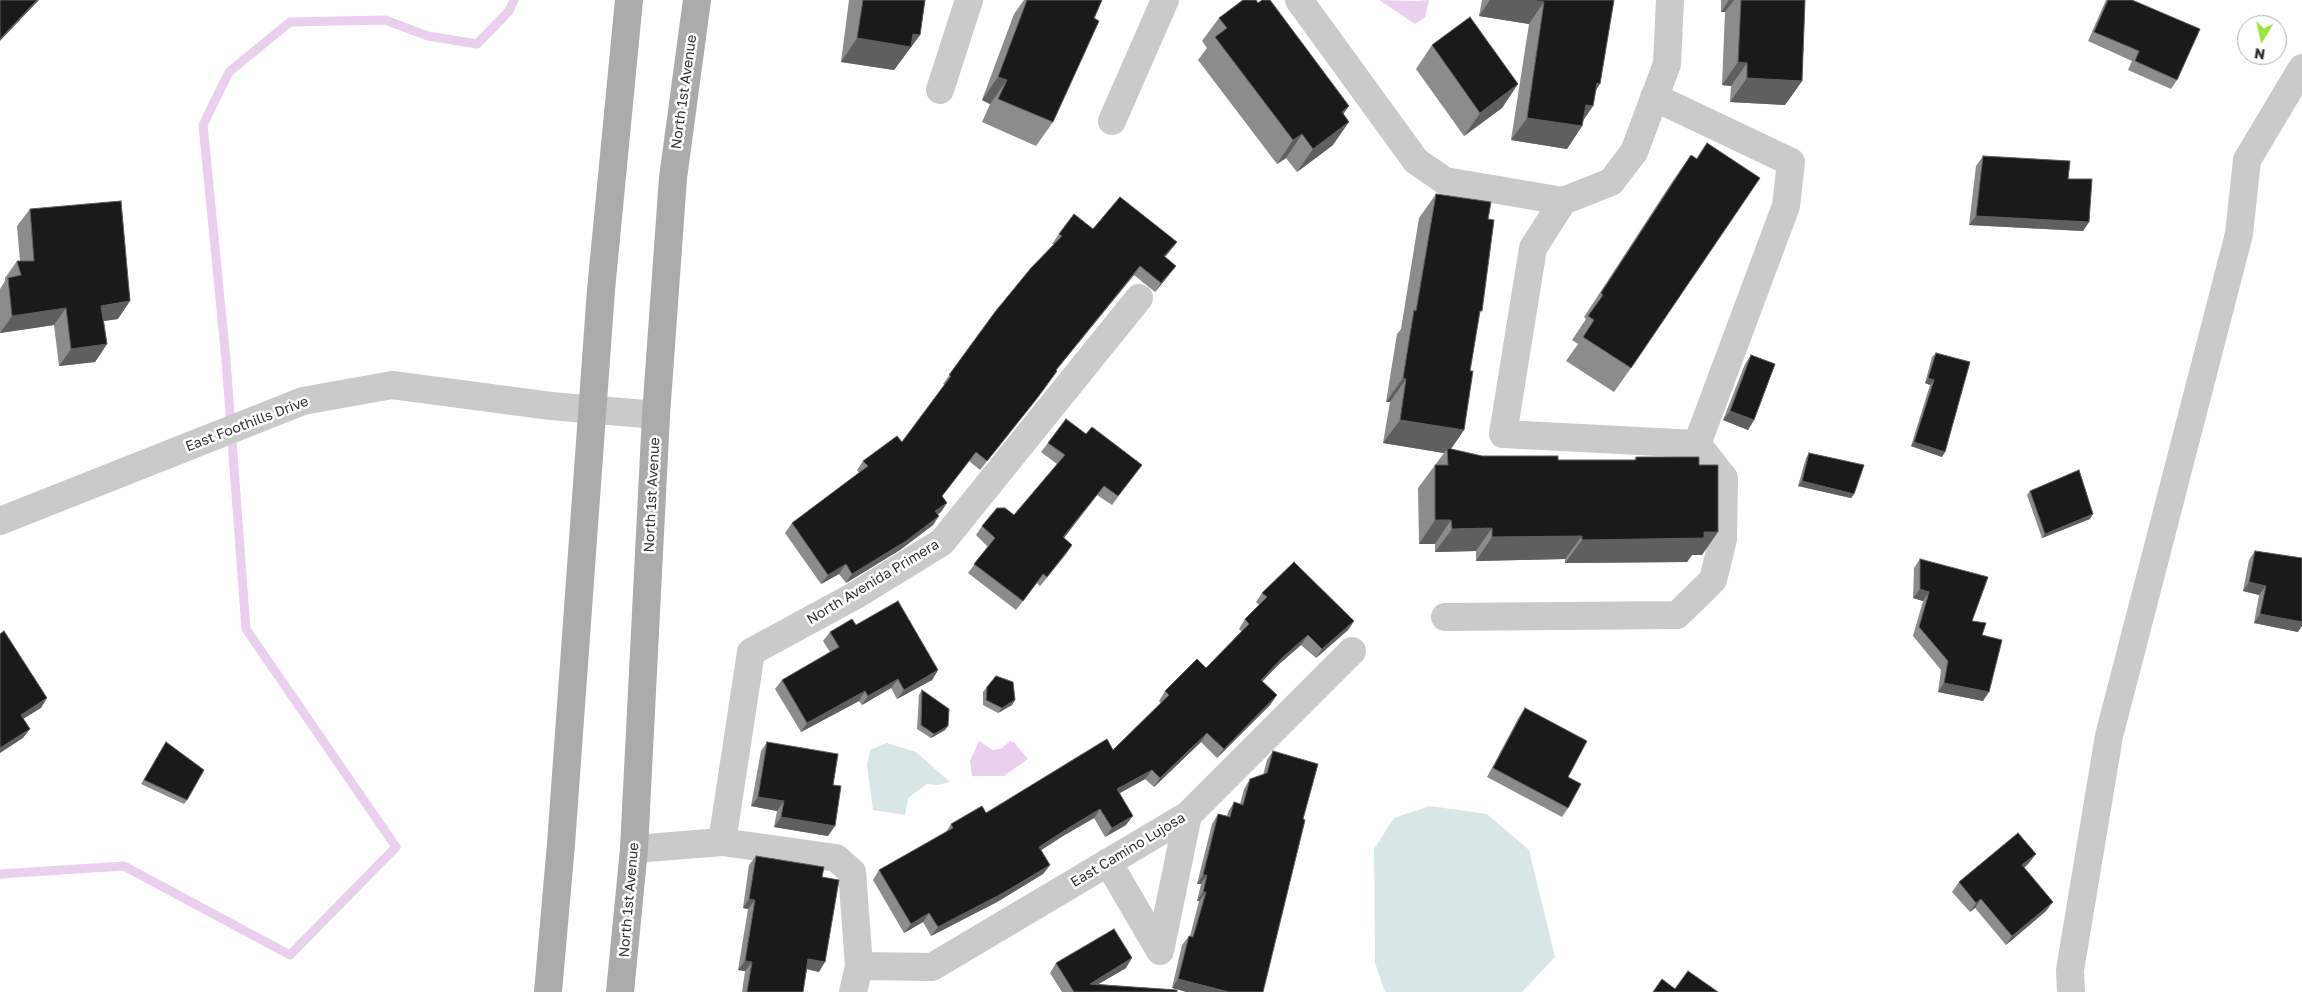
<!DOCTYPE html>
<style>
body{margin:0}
#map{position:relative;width:2302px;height:992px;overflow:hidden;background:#fff;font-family:"Golos Text",sans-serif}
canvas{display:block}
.north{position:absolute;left:2237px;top:15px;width:50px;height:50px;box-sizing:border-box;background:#fff;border:1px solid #adadad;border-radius:50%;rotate:189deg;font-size:14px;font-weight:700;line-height:20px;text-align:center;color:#333}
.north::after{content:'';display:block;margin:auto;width:18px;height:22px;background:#99e43a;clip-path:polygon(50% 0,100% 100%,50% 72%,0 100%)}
</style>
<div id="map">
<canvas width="2302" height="992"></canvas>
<div class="north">N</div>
</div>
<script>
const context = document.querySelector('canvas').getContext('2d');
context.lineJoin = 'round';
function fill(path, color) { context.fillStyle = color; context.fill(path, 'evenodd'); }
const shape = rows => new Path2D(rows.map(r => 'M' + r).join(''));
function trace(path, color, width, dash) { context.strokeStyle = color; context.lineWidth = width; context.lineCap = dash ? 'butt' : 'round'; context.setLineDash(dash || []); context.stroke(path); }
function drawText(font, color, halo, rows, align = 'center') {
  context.font = font + ' "Golos Text",sans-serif'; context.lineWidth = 5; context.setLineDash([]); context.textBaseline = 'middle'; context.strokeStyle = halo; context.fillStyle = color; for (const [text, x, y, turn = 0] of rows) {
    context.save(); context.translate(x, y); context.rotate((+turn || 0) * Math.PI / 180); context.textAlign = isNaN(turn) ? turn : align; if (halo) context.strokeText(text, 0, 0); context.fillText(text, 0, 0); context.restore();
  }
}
fill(shape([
 [887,743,916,752,950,782,938,785,927,784,908,798,905,815,873,810,867,765,870,750],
 [1430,806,1487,814,1529,850,1555,957,1522,992,1385,992,1375,963,1374,849,1394,818]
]), '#d8e7e6');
fill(shape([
 [1379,0,1416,1,1429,0,1425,17,1415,24],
 [979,741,993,750,1001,749,1010,741,1014,742,1028,759,1004,776,972,776,970,761]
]), '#ebcfee');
trace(shape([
 [0,874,124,866,290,955,396,847,246,629,226,360,203,125,229,72,290,22,385,20,428,36,477,44,509,11,514,0]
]), '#ebcfee', 9);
trace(shape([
 [1299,0,1416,161,1445,181,1563,201,1611,182,1634,152,1667,64,1670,0],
 [940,90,969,0],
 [1654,97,1791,162,1786,206,1697,444],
 [1112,121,1165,0],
 [0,521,303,401,392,385,551,406,656,415],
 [1445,617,1677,615,1713,580,1723,539,1724,478,1697,444,1503,434,1533,248,1563,201],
 [722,842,751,652,856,595,942,542,1139,298],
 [634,849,722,842,836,858,852,872,859,966,853,992],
 [1108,862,1160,951,1188,815],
 [859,966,932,967,1188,815,1352,651],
 [2071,992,2070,970,2109,736,2239,234,2247,160,2302,68]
]), '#cacaca', 28);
trace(shape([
 [548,992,561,844,601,290,629,0],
 [620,992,634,849,656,415,673,178,697,0]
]), '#ababab', 28);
fill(shape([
 [849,0,925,0,920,35,894,70,841,62],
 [1024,0,1102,0,1053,122,1036,146,982,122,990,104,982,100,1014,14],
 [1482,0,1614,0,1593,106,1583,121,1582,126,1567,149,1511,140,1529,24,1479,16],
 [1721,0,1805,0,1802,81,1785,105,1730,102,1731,86,1722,85,1725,12,1721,12],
 [2106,0,2132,0,2177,80,2171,89,2128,70,2132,61,2088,41],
 [1219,18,1343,114,1333,145,1297,172,1286,158,1277,164,1198,60,1207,48,1202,41],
 [1432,45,1518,84,1502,108,1464,136,1416,69],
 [1707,143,1631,368,1614,392,1566,361,1578,344,1572,340,1586,319,1584,317,1674,179,1691,155,1696,159],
 [1983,156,2068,179,2089,222,2083,231,1969,225,1976,166],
 [1436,194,1488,219,1479,314,1470,371,1464,430,1451,449,1482,456,1558,460,1634,460,1636,457,1702,555,1692,555,1687,562,1565,563,1565,559,1476,561,1476,551,1435,552,1435,544,1419,544,1418,488,1444,453,1383,443,1390,402,1386,402,1397,334,1401,329,1419,218],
 [30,209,118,319,104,321,107,344,95,362,59,366,54,325,0,333,0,289,5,281,5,278,17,261,20,261,17,226],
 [1093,229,1177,242,1165,257,1169,275,1155,292,1134,275,1056,370,1031,406,980,470,969,461,942,496,941,512,938,514,933,525,900,550,846,583,839,574,821,584,785,533,792,523,859,473,857,470,863,461,902,442,945,385,943,384,995,312,1054,244,1052,244,1059,234],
 [1936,353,1942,457,1911,446,1930,385,1925,383,1932,357],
 [1751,355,1754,420,1748,430,1723,420,1745,364],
 [1048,443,1135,474,1112,505,1097,495,1064,538,1072,545,1066,554,1040,586,1037,583,1016,610,968,573,988,547,976,535,982,526,1014,515,1057,464,1041,452],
 [1809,453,1854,494,1851,498,1798,486,1806,458],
 [2030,491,2090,519,2042,538,2027,495],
 [2255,551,2298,632,2254,623,2259,595,2243,591,2249,560],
 [1920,559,1972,621,1982,635,1983,701,1938,692,1941,670,1913,636,1923,601,1913,598,1914,568],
 [1262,593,1354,621,1348,630,1316,658,1301,645,1277,666,1262,682,1277,695,1270,705,1217,758,1201,742,1154,787,1145,779,1120,793,1126,825,1105,837,1094,818,1063,836,1041,850,1050,865,1043,874,997,902,931,936,923,922,904,933,873,880,879,870,946,832,951,824,986,813,1113,750,1161,703,1159,701,1165,691,1206,668,1242,632,1239,629,1245,619,1259,605,1256,602],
 [856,625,938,670,932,680,897,699,891,688,862,705,859,701,801,732,775,689,782,680,830,652,823,641,830,632],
 [987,687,1015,700,1012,705,998,713,983,705,983,692],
 [922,690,948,726,945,730,931,738,917,729,919,695],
 [1525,708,1568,777,1568,808,1562,817,1487,777,1519,717],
 [166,742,187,800,184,804,141,784],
 [767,742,833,785,828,836,774,827,777,811,751,806,761,751],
 [1273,751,1303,819,1172,988,1182,945,1189,936,1190,936,1199,901,1197,901,1201,884,1197,884,1212,824,1218,814,1227,816,1228,812,1234,802,1240,804,1244,789,1250,779,1263,775,1267,760],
 [756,856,822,877,819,972,807,969,803,992,742,992,745,971,738,970,748,909,743,908,749,865],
 [2029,863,2024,868,2046,911,2006,945,1975,908,1970,912,1952,892,1959,882],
 [1056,963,1126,968,1098,984,1177,992,1062,992,1050,973]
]), '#8c8c8c');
fill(shape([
 [37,0,39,0,0,41,0,39],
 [1490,0,1531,0,1544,2,1529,24,1479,16],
 [1729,0,1734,0,1725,12,1721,12],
 [913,34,920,35,894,70,841,62,857,38],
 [1738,62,1747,63,1731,86,1722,85],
 [998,77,1007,80,990,104,982,100],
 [1747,78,1802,81,1785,105,1730,102],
 [1597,83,1600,84,1586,105,1593,106,1579,126,1582,126,1567,149,1511,140,1527,118],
 [1518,84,1502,108,1464,136,1480,113],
 [1349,106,1332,130,1342,112],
 [1349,122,1333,145,1297,172,1313,149],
 [1302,134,1286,158,1277,164,1293,140],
 [1976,216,2089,222,2083,231,1969,225],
 [1177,242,1170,251,1157,266,1164,256],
 [1140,266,1134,275,1049,379,1056,370],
 [1176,266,1169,275,1155,292,1161,283],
 [130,301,118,319,89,323,101,306],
 [66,308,54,325,0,333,12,316],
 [107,344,95,362,59,366,71,349],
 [1057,371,1031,406,980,470],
 [1403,378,1406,379,1390,402,1386,402],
 [1928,378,1934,380,1930,385,1925,383],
 [1730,411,1754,420,1748,430,1723,420],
 [1400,420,1464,430,1448,453,1447,448,1444,453,1383,443],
 [1914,442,1945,452,1942,457,1911,446],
 [1802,481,1854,494,1851,498,1798,486],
 [1104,486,1097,495,1057,547,1063,537],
 [947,503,941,512,929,521,935,511],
 [2093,514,2090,519,2042,538,2045,534],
 [939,516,933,525,900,550,846,583,852,574],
 [1435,520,1451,520,1435,544,1419,544],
 [1492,528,1476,551,1435,552,1452,529],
 [1704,532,1718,532,1702,555,1692,555,1687,562,1565,563,1582,540],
 [1582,536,1565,559,1476,561,1492,537],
 [1072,545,1066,554,1040,586,1047,577],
 [846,564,839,574,821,584,828,575],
 [2249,582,2266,586,2259,595,2243,591],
 [1920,589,1929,592,1923,601,1913,598],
 [2260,614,2302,622,2302,626,2298,632,2254,623],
 [1354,621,1348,630,1316,658,1322,649],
 [1308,635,1301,645,1277,666,1254,690,1261,680,1283,657],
 [938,670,932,680,897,699,904,690],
 [898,679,891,688,862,705,868,696],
 [1944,683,1989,692,1983,701,1938,692],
 [865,691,859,701,801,732,807,723],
 [1277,695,1270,705,1217,758,1224,749],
 [47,698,41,708,15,724,21,715],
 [1015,700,1012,705,998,713,1002,708],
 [948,726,945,730,931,738,934,734],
 [30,729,23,738,0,753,0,748],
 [1207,733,1201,742,1154,787,1160,778],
 [1152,770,1145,779,1111,798,1117,789],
 [758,797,784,801,777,811,751,806],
 [1100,809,1094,818,1063,836,1032,856,1039,847,1070,827],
 [1133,816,1126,825,1105,837,1112,828],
 [781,817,835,826,828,836,774,827],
 [2036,854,2029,863,2016,875,2022,865],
 [1050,865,1043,874,997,902,931,936,938,927],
 [1203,875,1207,875,1201,884,1197,884],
 [1203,892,1206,892,1199,901,1197,901],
 [749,899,755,900,748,909,743,908],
 [1981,899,1975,908,1970,912,1976,903],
 [2053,902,2046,911,2006,945,2012,936],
 [929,913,923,922,904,933,911,924],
 [1132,958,1126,968,1085,992,1090,984],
 [808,959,825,962,819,972,802,968],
 [745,961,752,962,745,971,738,970],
 [1178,979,1229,992,1186,992,1172,988]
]), '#5f5f5f');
const building = shape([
 [0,0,37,0,0,39,0,0],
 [863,0,925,0,920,35,913,34,911,47,857,38,863,0],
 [1027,0,1102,0,1094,18,1099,21,1053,122,998,99,1007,80,998,77,1027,0],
 [1243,0,1256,0,1258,3,1262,0,1270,0,1349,106,1342,112,1349,122,1313,149,1302,134,1293,140,1215,37,1227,28,1219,18,1243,0],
 [1531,0,1614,0,1600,84,1597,83,1593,106,1586,105,1582,126,1527,118,1544,2,1531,0],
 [1741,0,1805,0,1802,81,1747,78,1747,63,1738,62,1741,0],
 [2108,0,2132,0,2200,29,2177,80,2135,61,2139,51,2094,32,2108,0],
 [1470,17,1518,84,1480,113,1432,45,1470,17],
 [1707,143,1760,178,1631,368,1583,337,1594,320,1588,316,1603,295,1601,293,1691,155,1697,159,1707,143],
 [1983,156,2070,161,2068,179,2092,179,2089,222,1976,216,1983,156],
 [1436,194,1491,202,1488,219,1494,220,1482,311,1480,311,1470,371,1473,371,1464,430,1400,420,1406,379,1403,378,1414,310,1416,311,1436,194],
 [1120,197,1177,242,1164,256,1176,266,1161,283,1140,266,1056,370,1057,371,1038,397,987,461,976,452,942,496,947,503,935,511,939,516,906,541,852,574,846,564,828,575,792,523,868,466,863,461,897,436,902,442,951,376,949,375,995,312,1031,268,1062,236,1059,234,1074,214,1093,229,1120,197],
 [121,201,130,301,101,306,107,344,71,349,66,308,12,316,8,278,21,275,17,261,34,261,30,209,121,201],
 [1936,353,1970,362,1945,452,1914,442,1934,380,1928,378,1936,353],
 [1751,355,1775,364,1754,420,1730,411,1751,355],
 [1066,419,1086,434,1092,427,1142,465,1118,496,1104,486,1063,537,1072,545,1047,577,1043,574,1023,601,974,564,995,538,982,526,997,508,1005,508,1014,515,1065,455,1048,443,1066,419],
 [1447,448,1482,456,1558,456,1558,460,1636,460,1636,457,1699,457,1699,465,1718,465,1718,532,1704,532,1704,538,1582,540,1582,536,1492,537,1492,528,1452,529,1451,520,1435,520,1435,465,1448,465,1447,448],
 [1809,453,1864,465,1854,494,1802,481,1809,453],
 [2079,470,2093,514,2045,534,2030,491,2079,470],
 [2255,551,2302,558,2302,622,2260,614,2266,586,2249,582,2255,551],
 [1920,559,1988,577,1972,621,1986,623,1982,635,2002,640,1989,692,1944,683,1948,661,1919,627,1929,592,1920,589,1920,559],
 [1294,562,1354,621,1322,649,1308,635,1283,657,1261,680,1277,695,1224,749,1207,733,1160,778,1152,770,1117,789,1133,816,1112,828,1100,809,1070,827,1039,847,1050,865,1003,893,938,927,929,913,911,924,879,870,953,828,951,824,982,806,986,813,1107,739,1113,750,1169,695,1165,691,1197,659,1206,668,1249,624,1245,619,1267,597,1262,593,1294,562],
 [898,601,938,670,904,690,898,679,868,696,865,691,807,723,782,680,839,647,830,632,852,619,856,625,898,601],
 [4,631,47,698,21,715,30,729,0,748,0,634,4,631],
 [996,676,1013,682,1015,700,1002,708,986,700,987,687,996,676],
 [922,690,949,709,948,726,934,734,921,725,922,690],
 [1525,708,1587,741,1568,777,1581,784,1568,808,1493,768,1525,708],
 [166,742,204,770,187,800,144,780,166,742],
 [767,742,838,754,833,785,841,786,835,826,781,817,784,801,758,797,767,742],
 [1273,751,1318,764,1303,819,1305,820,1263,992,1229,992,1178,979,1189,936,1193,937,1206,892,1203,892,1207,875,1203,875,1218,814,1230,817,1234,802,1243,805,1250,779,1267,773,1273,751],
 [2018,833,2036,854,2022,865,2053,902,2012,936,1981,899,1976,903,1959,882,2018,833],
 [756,856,824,867,822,877,839,880,825,962,808,959,803,992,747,992,752,962,745,961,755,900,749,899,756,856],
 [1114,929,1132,958,1090,984,1177,990,1177,992,1074,992,1056,963,1114,929],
 [1688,971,1718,992,1653,992,1662,979,1675,989,1688,971]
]);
fill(building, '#1a1a1a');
trace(building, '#5f5f5f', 1);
drawText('14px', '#333', '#fff', [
 ["North 1st Avenue",684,92,-82],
 ["East Foothills Drive",247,424,-21],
 ["North 1st Avenue",652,495,-87],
 ["North Avenida Primera",873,582,-31],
 ["East Camino Lujosa",1128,850,-31],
 ["North 1st Avenue",629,900,-85]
]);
</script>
